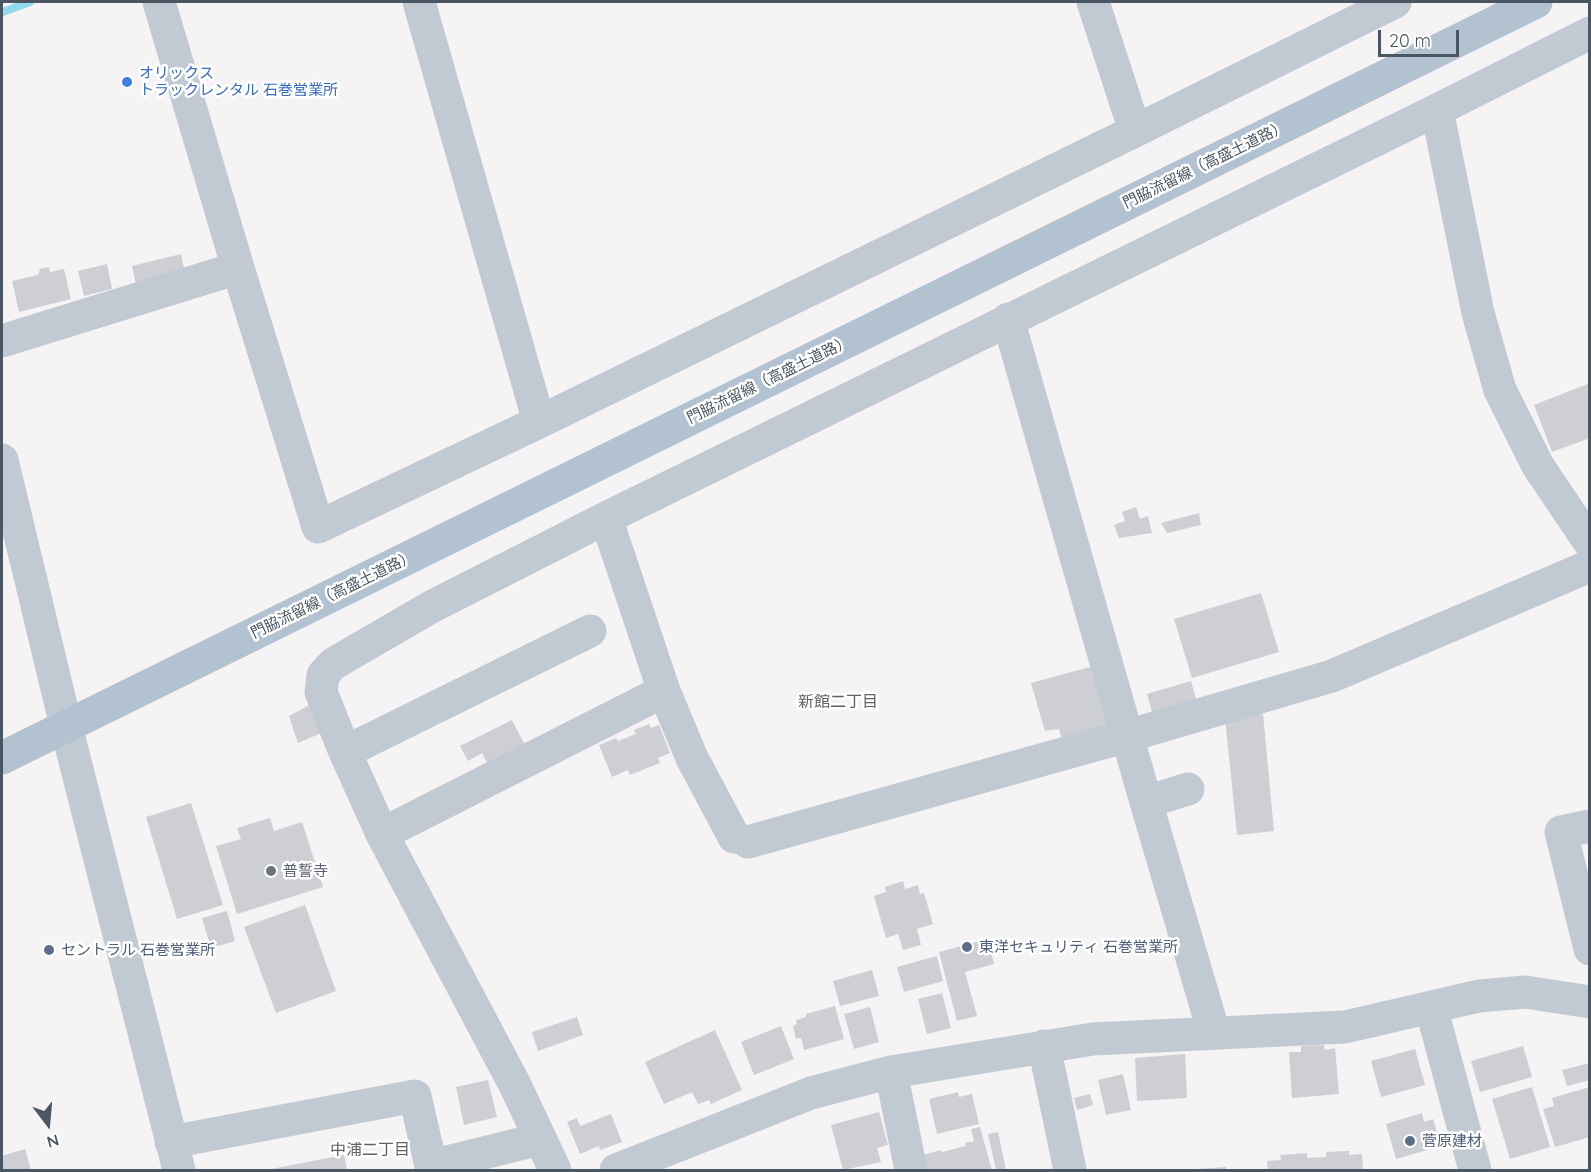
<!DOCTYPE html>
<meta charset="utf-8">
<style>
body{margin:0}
#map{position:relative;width:1591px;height:1172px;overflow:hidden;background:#f5f3f3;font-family:Quicksand,sans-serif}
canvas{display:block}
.frame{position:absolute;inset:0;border:3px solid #4a5661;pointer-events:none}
.north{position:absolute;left:18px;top:1094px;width:60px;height:60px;-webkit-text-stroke:4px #fff;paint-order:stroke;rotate:164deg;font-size:16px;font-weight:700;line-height:24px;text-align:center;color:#4a5661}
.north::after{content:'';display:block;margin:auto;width:21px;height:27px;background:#4a5661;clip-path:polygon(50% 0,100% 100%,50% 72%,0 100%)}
.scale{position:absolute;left:1378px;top:30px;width:81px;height:27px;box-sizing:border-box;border:3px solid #4a5661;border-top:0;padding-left:8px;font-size:18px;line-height:21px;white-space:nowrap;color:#4a5661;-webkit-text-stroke:4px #fff;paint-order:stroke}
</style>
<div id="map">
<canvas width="1591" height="1172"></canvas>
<div class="frame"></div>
<div class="north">N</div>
<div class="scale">20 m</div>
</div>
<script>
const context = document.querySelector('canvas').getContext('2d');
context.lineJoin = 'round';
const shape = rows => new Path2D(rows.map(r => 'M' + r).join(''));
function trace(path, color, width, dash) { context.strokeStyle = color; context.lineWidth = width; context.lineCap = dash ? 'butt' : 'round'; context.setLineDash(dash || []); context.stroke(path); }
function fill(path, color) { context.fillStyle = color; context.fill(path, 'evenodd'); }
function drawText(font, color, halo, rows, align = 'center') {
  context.font = font + ' Quicksand,"Noto Sans JP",sans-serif'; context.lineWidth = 5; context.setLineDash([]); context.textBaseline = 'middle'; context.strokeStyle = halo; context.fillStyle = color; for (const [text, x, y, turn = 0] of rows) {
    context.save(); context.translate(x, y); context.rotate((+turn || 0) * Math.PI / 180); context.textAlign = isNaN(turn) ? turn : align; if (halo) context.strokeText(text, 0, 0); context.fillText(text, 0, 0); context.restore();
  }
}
trace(shape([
 [3,12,30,2]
]), '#90daee', 8);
fill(shape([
 [181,254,185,273,136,284,132,266],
 [107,264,112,289,84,296,78,271],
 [49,267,50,272,64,269,71,299,19,312,12,281,38,275,40,269],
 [1590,383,1590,438,1552,452,1534,405],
 [1136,507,1140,519,1148,516,1152,533,1119,538,1114,525,1125,521,1122,512],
 [1199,513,1201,525,1167,533,1161,523],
 [1261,593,1279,652,1192,678,1174,619],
 [1101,664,1116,723,1062,740,1059,729,1045,731,1031,683],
 [1191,681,1197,703,1153,715,1147,694],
 [313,703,326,731,298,743,289,716],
 [1263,714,1274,831,1237,835,1225,718],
 [512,720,527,749,489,767,482,753,468,761,460,746],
 [649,724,651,728,659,725,670,753,658,758,660,763,630,775,628,770,612,777,599,745,616,738,618,741,636,734,634,730],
 [191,803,223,905,177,919,146,817],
 [270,818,274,831,302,822,323,887,237,914,216,846,241,839,237,828],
 [903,881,905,889,918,885,920,894,924,893,933,924,917,929,921,945,903,950,898,934,886,938,874,896,886,892,885,887],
 [305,905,336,991,276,1013,244,927],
 [227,911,235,941,211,948,202,918],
 [988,939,994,964,965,972,977,1016,957,1021,939,952],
 [937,956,943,981,904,992,897,967],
 [872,970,879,996,840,1006,833,981],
 [942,993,951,1028,927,1034,918,999],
 [835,1006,844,1039,804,1050,801,1038,796,1039,793,1026,797,1024,796,1020,806,1017,806,1014],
 [870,1007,879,1042,854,1049,844,1014],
 [577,1017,583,1035,538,1051,532,1032],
 [781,1026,794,1059,754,1075,741,1042],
 [715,1030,742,1090,711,1104,709,1100,698,1104,692,1092,664,1104,645,1062],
 [1324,1045,1325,1050,1335,1048,1339,1094,1292,1098,1289,1052,1301,1052,1301,1046],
 [1523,1046,1532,1077,1480,1092,1471,1061],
 [1415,1049,1425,1085,1381,1097,1371,1061],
 [1185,1054,1187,1098,1137,1101,1135,1058],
 [1590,1063,1590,1080,1567,1086,1562,1070],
 [1123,1074,1131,1110,1106,1115,1098,1080],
 [488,1080,497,1117,464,1125,456,1087],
 [1532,1087,1550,1147,1510,1159,1492,1099],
 [1590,1087,1590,1137,1555,1147,1543,1109,1554,1106,1552,1098],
 [958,1092,959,1097,972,1094,979,1124,937,1134,929,1099],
 [1090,1094,1093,1105,1077,1110,1074,1098],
 [879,1112,888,1145,877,1148,881,1162,843,1170,831,1125],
 [1422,1113,1424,1122,1433,1119,1441,1146,1396,1159,1386,1124],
 [611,1114,622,1142,600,1150,599,1146,580,1154,567,1122,577,1118,580,1126],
 [980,1127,992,1170,927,1170,923,1155,941,1150,942,1152,966,1146,965,1143,974,1141,971,1129],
 [998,1132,1006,1170,996,1170,988,1134],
 [25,1149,31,1170,2,1170,2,1156],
 [1349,1151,1349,1155,1362,1154,1363,1170,1268,1170,1267,1161,1281,1160,1280,1155,1307,1153,1307,1158,1326,1157,1326,1152],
 [344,1155,347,1170,271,1170,271,1169],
 [1226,1167,1226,1170,1196,1170,1196,1169]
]), '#cdcfd5');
trace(shape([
 [159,2,238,268,318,527,539,422,1135,131,1395,2],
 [419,2,539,422],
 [1093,2,1135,131],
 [1437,110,1478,313,1500,390,1538,466,1590,543],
 [1008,319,1146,802,1214,1033],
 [2,341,238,268],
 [2,460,66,726,179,1170],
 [606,518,664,691,692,758,734,837],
 [345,752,590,631],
 [1146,802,1188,789],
 [1590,826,1561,832,1590,949],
 [382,834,664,691],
 [748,842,1127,736,1332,676,1590,566],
 [1431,1007,1475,1170],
 [1044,1046,1070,1170],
 [891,1072,911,1170],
 [171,1142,415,1096,431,1166,540,1139],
 [555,1170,515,1085,382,834,345,752,321,692,323,675,333,664,431,607,606,518,1437,110,1590,33],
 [616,1170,811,1093,891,1072,1093,1039,1345,1027,1479,996,1525,992,1590,1002]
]), '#c1cad2', 33);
trace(shape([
 [2,758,1536,2]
]), '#b3c2d1', 33);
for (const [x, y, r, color] of [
 [127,82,6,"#3f7fe0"],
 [271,871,6,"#6b7280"],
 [967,947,6,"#5c6f8a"],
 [49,950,6,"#5c6f8a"],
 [1410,1141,6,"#5c6f8a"]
]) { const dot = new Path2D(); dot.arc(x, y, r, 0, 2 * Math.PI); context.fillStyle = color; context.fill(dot); trace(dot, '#fff', 2); }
drawText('15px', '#366cbe', '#fff', [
 ["オリックス",139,73],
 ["トラックレンタル 石巻営業所",139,90]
], 'left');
drawText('15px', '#4a5661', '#fff', [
 ["門脇流留線（高盛土道路）",1205,165,-26],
 ["門脇流留線（高盛土道路）",769,380,-26],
 ["門脇流留線（高盛土道路）",333,595,-26]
]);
drawText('15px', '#5b616d', '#fff', [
 ["普誓寺",283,871]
], 'left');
drawText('15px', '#4e5e75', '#fff', [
 ["東洋セキュリティ 石巻営業所",979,947],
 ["セントラル 石巻営業所",61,950],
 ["菅原建材",1422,1141]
], 'left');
drawText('16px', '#5f6368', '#fff', [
 ["新館二丁目",838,702],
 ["中浦二丁目",370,1150]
]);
</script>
